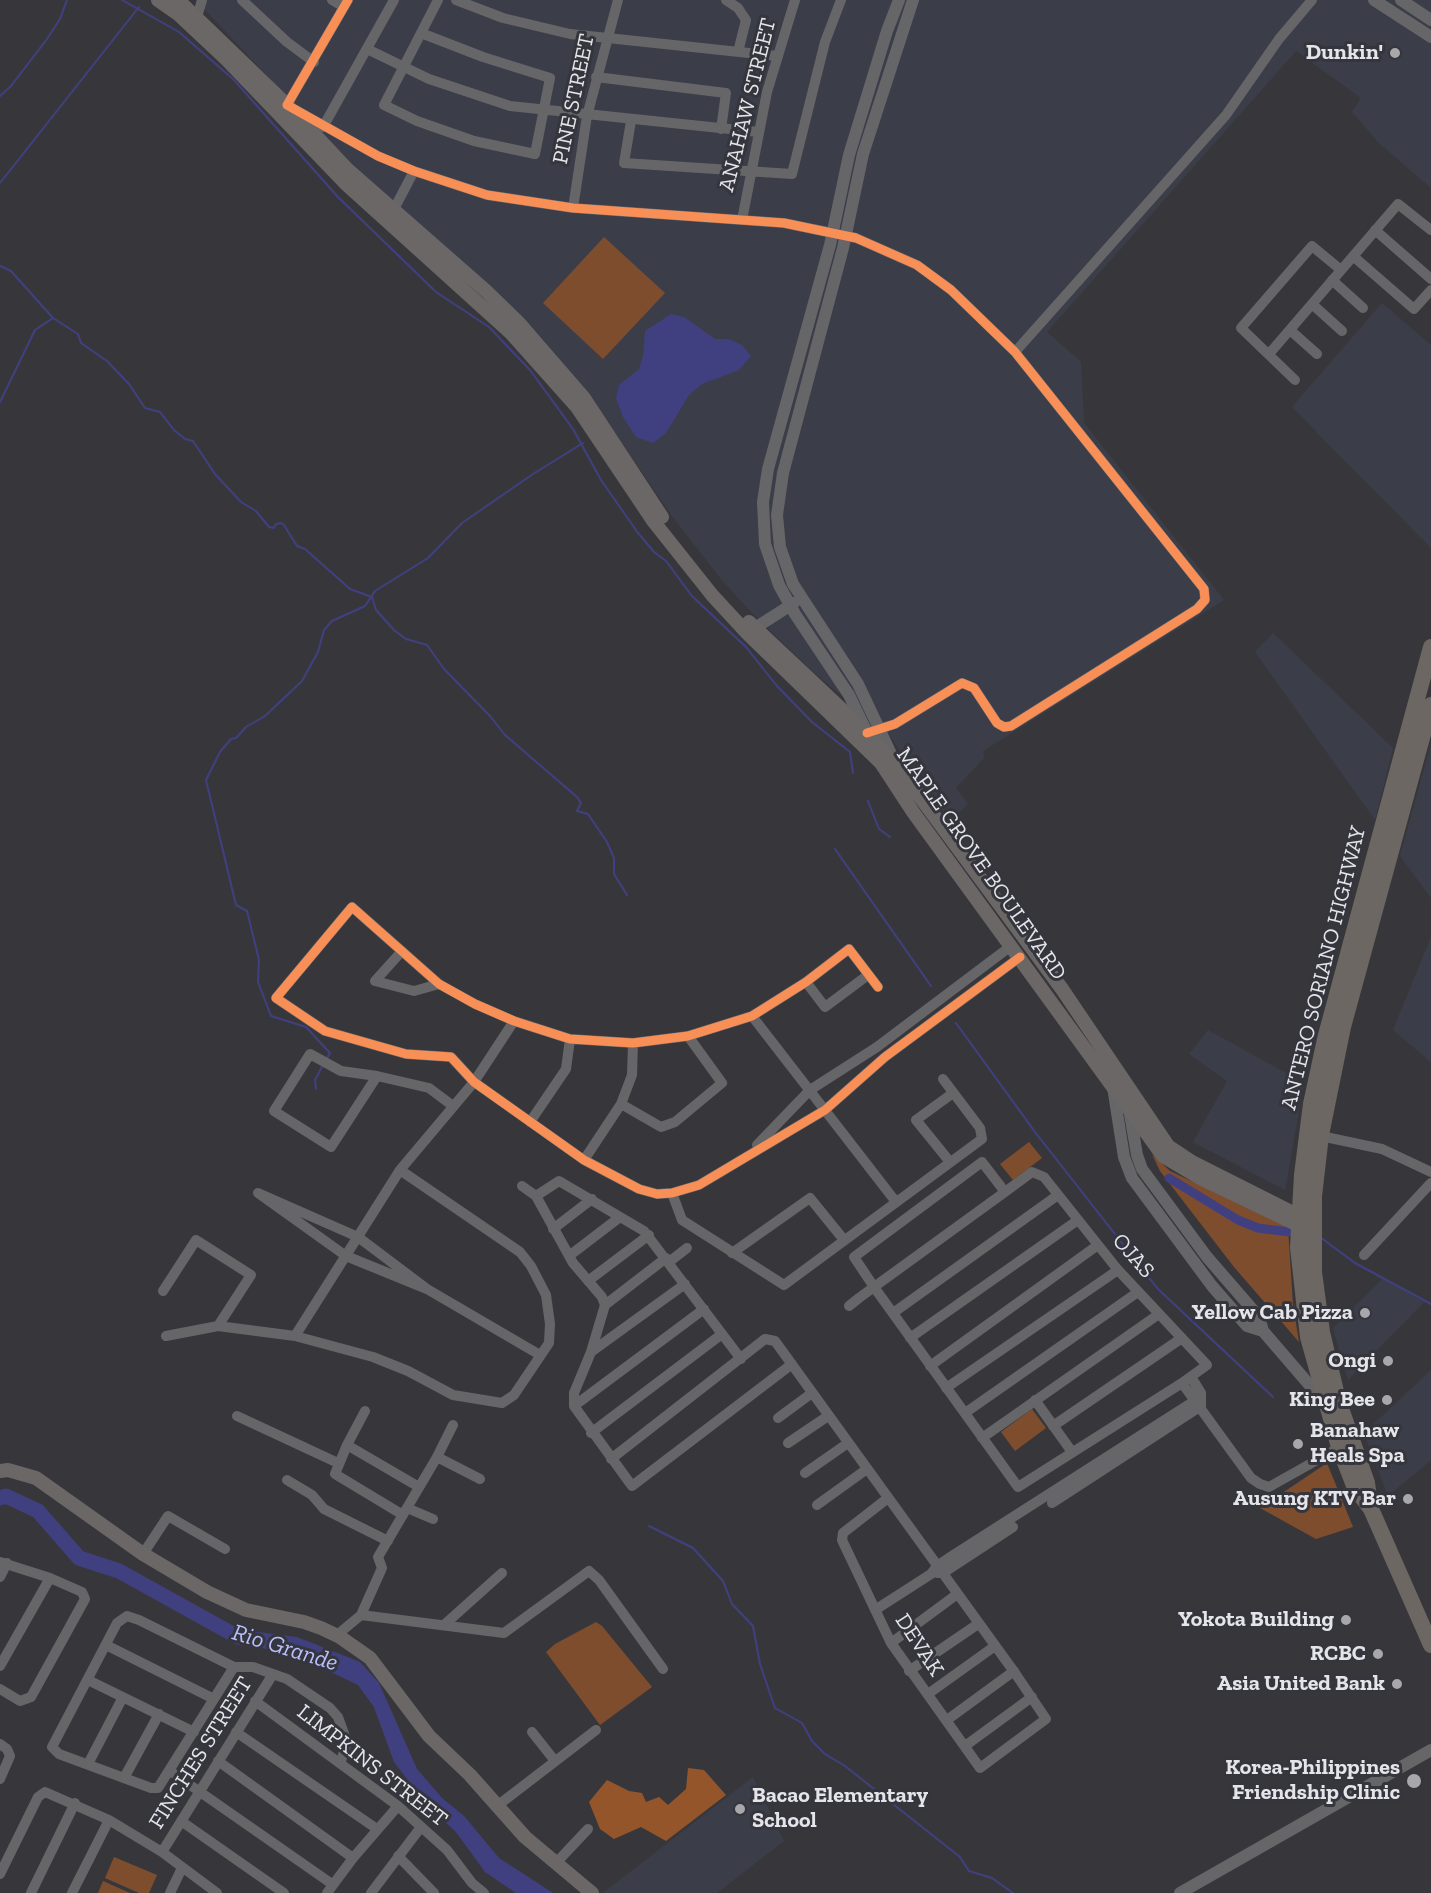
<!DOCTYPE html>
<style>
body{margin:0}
canvas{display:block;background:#37373b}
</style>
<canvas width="1431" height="1893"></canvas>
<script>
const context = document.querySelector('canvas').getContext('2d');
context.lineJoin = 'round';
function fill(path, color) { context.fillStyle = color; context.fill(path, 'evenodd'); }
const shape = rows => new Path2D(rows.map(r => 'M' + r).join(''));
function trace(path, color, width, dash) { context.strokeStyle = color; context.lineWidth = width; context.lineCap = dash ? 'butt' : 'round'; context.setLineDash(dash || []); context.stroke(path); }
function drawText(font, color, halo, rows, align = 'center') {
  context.font = font + ' "Zilla Slab",serif'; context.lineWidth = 6; context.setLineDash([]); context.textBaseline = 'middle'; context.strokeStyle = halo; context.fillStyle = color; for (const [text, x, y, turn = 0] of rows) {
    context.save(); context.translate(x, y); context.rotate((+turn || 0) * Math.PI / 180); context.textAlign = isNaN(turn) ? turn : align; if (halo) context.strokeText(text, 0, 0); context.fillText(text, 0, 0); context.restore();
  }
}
fill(shape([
 [196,0,1431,0,1431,188,1380,144,1352,112,1361,98,1296,51,1047,332,1081,362,1084,423,1224,600,983,751,984,758,956,788,968,804,948,823,888,733,814,673,752,613,721,579,672,516,587,392,540,336,512,307,351,165],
 [1382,303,1431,345,1431,548,1292,407],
 [1273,633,1393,748,1375,820,1255,652],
 [1431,744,1431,898,1400,856],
 [1431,937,1431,1062,1393,1030],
 [1208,1030,1304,1083,1285,1190,1193,1142,1227,1081,1189,1054],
 [1383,1278,1424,1302,1348,1380,1333,1328],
 [1431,1370,1431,1460,1388,1496,1364,1433],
 [753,1777,784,1841,717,1893,603,1893]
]), '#3b3d49');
fill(shape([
 [604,237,665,293,603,359,543,303],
 [1029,1142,1042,1158,1013,1180,1000,1164],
 [1152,1154,1170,1171,1288,1227,1293,1305,1299,1342,1234,1267,1160,1171],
 [1032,1409,1046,1428,1015,1451,1001,1432],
 [1327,1463,1353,1527,1316,1539,1260,1508],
 [596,1622,602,1626,652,1687,600,1725,546,1652,555,1644],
 [114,1857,157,1875,149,1893,139,1893,105,1878],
 [103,1881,130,1893,98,1893]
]), '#7e4d2e');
fill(shape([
 [688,1768,704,1770,726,1795,666,1841,641,1827,614,1839,600,1829,589,1802,607,1780,629,1791,642,1793,646,1802,659,1797,668,1805,686,1789]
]), '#94552a');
fill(shape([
 [671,314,684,317,715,339,728,339,742,345,751,356,739,370,702,384,689,395,666,433,653,443,636,437,623,417,616,398,619,385,639,369,643,356,645,331],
 [258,1632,297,1637,360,1662,379,1683,417,1769,442,1798,464,1816,499,1858,553,1893,516,1893,485,1872,456,1832,427,1805,394,1762,374,1707,358,1685,304,1659,251,1645,238,1637]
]), '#404081');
trace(shape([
 [122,0,179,32,234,80,338,197,436,292,489,327,530,370,573,429,601,480,638,533,654,552,666,561,692,596,746,647,777,686,812,722,850,752,853,773],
 [0,96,11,86,47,39,60,19,67,0],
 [0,183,139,7],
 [0,266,11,271,53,318,78,334,81,343,107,361,129,384,145,408,160,412,174,430,185,439,193,441,215,474,241,502,256,511,269,527,274,528,276,524,281,523,284,525,297,546,305,549,350,589,372,597,376,610,395,631,406,639,427,645,444,669,490,716,505,735,577,797,581,803,577,811,588,814,607,842,614,858,614,874,627,895],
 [0,402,35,330,53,318],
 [868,801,879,829,890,837],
 [835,849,931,986],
 [956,1023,1035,1132,1158,1289,1273,1397],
 [326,1060,330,1053,306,1027,271,1016,258,982,259,960,247,911,236,905,206,780,220,752,231,739,236,738,246,727,265,716,302,681,318,652,324,630,332,621,365,606,375,591,428,558,462,523,533,474,583,443],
 [316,1089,315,1080,323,1065],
 [1320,1237,1355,1263,1431,1304],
 [649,1526,693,1548,723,1581,732,1604,753,1626,760,1664,775,1708,802,1723,812,1741,825,1754,845,1766,960,1857,969,1871,992,1878,1013,1893]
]), '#404081', 2);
trace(shape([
 [1169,1178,1238,1220,1258,1228,1290,1232]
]), '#404081', 9);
trace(shape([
 [0,1498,6,1496,38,1511,79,1558,119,1571,238,1637,255,1640]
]), '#404081', 15);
trace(shape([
 [242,0,287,42,314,62],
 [332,0,344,7],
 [348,0,287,105,378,156,414,171,487,195,573,208,784,223,856,238,917,265,951,290,1015,352,1204,589,1205,600,1197,609,1011,726,1004,727,997,723,974,688,962,683,895,724,873,731],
 [456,0,503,18,570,34,777,56],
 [726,0,738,8,746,20,738,52],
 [197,17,202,0],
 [421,33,483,57,550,78,535,154,474,141,417,121,384,105,438,0],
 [367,49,429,79,510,106,758,132],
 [596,77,726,93,721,129],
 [631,121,624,163,792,174,825,42,841,0],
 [323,127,394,0],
 [573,208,587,116,618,0],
 [393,211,414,171],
 [742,220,767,92,795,0],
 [1375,230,1431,279],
 [1353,256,1414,309,1431,290],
 [1332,280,1363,308],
 [1312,304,1342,331],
 [1290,330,1317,354],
 [1015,352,1226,115,1279,39,1312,0],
 [1269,354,1398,204,1431,230],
 [1295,380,1241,328,1312,246,1341,270],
 [402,951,375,981,414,991,439,984],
 [806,982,825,1007,868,975],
 [878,987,849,949,806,982,752,1016,688,1036,633,1043,570,1039,514,1021,475,1004,439,984,352,907,276,998,325,1031,406,1054,451,1057,474,1082,584,1160,639,1189,657,1194,672,1193,699,1185,825,1110,885,1057,1020,957],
 [752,1016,896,1202],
 [377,1076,331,1147,274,1111,310,1054,341,1071,377,1076,429,1088,453,1106],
 [621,1104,661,1127,675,1122,722,1083,688,1036],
 [530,1122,566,1069,570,1039],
 [1316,1135,1382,1149,1431,1172],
 [757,1145,810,1090,877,1047,1011,946],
 [584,1160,621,1104,632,1075,633,1043],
 [950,1162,916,1120,953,1093],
 [522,1186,536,1196],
 [672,1193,682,1220,784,1285,982,1139,980,1128,943,1079],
 [553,1229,592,1199],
 [732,1253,810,1198,844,1240],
 [1364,1255,1431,1183],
 [569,1256,620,1217],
 [669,1262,687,1248],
 [588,1281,649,1235],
 [427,1289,346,1256,258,1193,358,1237,427,1289,540,1355],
 [163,1291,196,1240,251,1275,218,1326],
 [605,1305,666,1258],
 [849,1306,859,1298,874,1287,1005,1192,1032,1172,1044,1177,1118,1270,1207,1365,1182,1383,1018,1487,874,1287,854,1257,982,1162,1005,1192],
 [893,1313,1058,1195],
 [166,1336,218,1326,295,1336,373,1357,408,1371,453,1395,502,1403,514,1395,549,1343,550,1324,546,1295,531,1266,520,1252,400,1170],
 [295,1336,400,1170,474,1082,514,1021],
 [910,1338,1078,1220],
 [591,1352,685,1284],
 [741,1359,644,1231,559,1181,536,1196,573,1263,602,1297,605,1305,591,1352,574,1393,574,1406,632,1486,792,1364],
 [930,1366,1098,1245],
 [1182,1383,1251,1478,1260,1484,1269,1487,1342,1446],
 [946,1388,1118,1270],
 [1035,1400,1072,1452],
 [574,1406,704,1309],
 [965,1413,1138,1292],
 [237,1416,338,1463],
 [778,1418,812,1393],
 [1053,1426,1182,1338],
 [591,1433,722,1334],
 [982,1438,1159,1314],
 [788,1443,828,1416],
 [347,1445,365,1411],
 [437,1457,453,1425],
 [611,1459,765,1339,775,1341,1015,1673,1046,1719,980,1768,891,1643,842,1540,843,1533,888,1498],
 [805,1473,848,1443],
 [287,1480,312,1495,324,1509,388,1541],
 [1052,1503,1201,1406,1201,1393,1191,1377],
 [817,1505,867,1469],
 [407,1508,433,1519],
 [403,1515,335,1474,347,1445,419,1487],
 [143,1554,168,1516,225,1549],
 [0,1562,50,1578,82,1592,85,1599,31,1697,20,1701,0,1689],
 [937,1573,943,1573,1013,1527],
 [0,1577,7,1563],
 [875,1610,931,1574,937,1566,952,1556,1196,1400],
 [361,1615,382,1568,378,1557,437,1457,480,1479],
 [444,1625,502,1573],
 [337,1635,361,1615,504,1633,589,1571,599,1580,663,1669],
 [891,1643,956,1595],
 [106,1645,214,1699],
 [0,1666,50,1578],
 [234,1667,158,1788,151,1788,59,1754,52,1747,117,1623,127,1616,139,1620,234,1667,253,1667,287,1679,330,1708,338,1717,347,1742,341,1761],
 [909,1671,978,1624],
 [88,1680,194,1732],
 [928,1694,995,1646],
 [255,1701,398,1806,447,1850,472,1883,484,1893],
 [947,1720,1014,1671],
 [236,1732,377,1829],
 [532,1732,555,1761],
 [0,1744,7,1749,10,1756,0,1779],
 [965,1746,1032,1697],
 [218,1761,353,1858],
 [88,1764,123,1697],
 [170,1771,332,1884],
 [124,1778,159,1714],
 [497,1806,596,1730],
 [181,1821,284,1893],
 [162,1852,273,1674],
 [398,1856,434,1893],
 [556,1863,588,1829],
 [0,1874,38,1797,45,1792,109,1820,162,1852,217,1893],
 [31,1893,75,1803],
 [72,1893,109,1820],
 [170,1893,182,1868],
 [327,1893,353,1858,398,1806],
 [371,1893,421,1827]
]), '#666669', 10);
trace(shape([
 [1374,0,1431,37],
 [1401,0,1431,20],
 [755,628,794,603],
 [866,730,849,695,795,614,779,585,765,544,763,502,768,469,830,245,849,155,887,31,899,0],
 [893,758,858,684,793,584,780,547,777,515,783,473,843,248,863,154,913,0],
 [1113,1087,1124,1157,1132,1178,1212,1286,1247,1326,1263,1331],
 [1129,1108,1137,1155,1142,1169,1207,1257,1259,1317,1263,1331,1325,1403],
 [1180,1893,1431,1750]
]), '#666669', 12);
trace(shape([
 [158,0,178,14,226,59,345,183,511,333,577,407,654,522,712,595,747,633,881,763,913,812,1163,1156,1200,1178,1298,1225,1309,1225],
 [178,0,287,105,347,169,486,291,519,323,584,398,662,517],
 [749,622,867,733,898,767,1062,989,1168,1146,1192,1162,1305,1219],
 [0,1471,8,1470,36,1478,143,1554,207,1592,246,1610,304,1622,321,1628,340,1637,370,1658,429,1736,470,1775,525,1837,592,1893]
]), '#6a6766', 14);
trace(shape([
 [1431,647,1326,1035,1311,1104,1302,1175,1298,1247,1308,1337,1339,1447,1355,1488,1371,1509,1431,1645],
 [1370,1505,1367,1483,1338,1400,1322,1332,1314,1272,1314,1196,1321,1135,1343,1027,1431,705]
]), '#6d6763', 16);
trace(shape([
 [348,0,287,105,378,156,414,171,487,195,573,208,784,223,856,238,917,265,951,290,1015,352,1204,589,1205,600,1197,609,1011,726,1004,727,997,723,974,688,962,683,895,724,867,733],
 [878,987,849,949,806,982,752,1016,688,1036,633,1043,570,1039,514,1021,475,1004,439,984,352,907,276,998,325,1031,406,1054,451,1057,474,1082,584,1160,639,1189,657,1194,672,1193,699,1185,825,1110,885,1057,1020,957]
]), '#f78f57', 9);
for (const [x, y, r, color] of [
 [1395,53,6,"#a7a7ac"],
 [1365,1313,6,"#a7a7ac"],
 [1388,1361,6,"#a7a7ac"],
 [1387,1400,6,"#a7a7ac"],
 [1298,1444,6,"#a7a7ac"],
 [1408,1499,6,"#a7a7ac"],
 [1346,1620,6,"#a7a7ac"],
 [1378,1654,6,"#a7a7ac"],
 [1397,1684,6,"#a7a7ac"],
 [1414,1781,8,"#a7a7ac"],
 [740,1809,6,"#a7a7ac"]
]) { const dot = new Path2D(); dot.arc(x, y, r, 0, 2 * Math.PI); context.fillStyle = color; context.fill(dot); trace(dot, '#35363d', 2); }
drawText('bold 22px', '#e4e4e9', '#35363d', [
 ["Dunkin'",1383,53],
 ["Yellow Cab Pizza",1353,1313],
 ["Ongi",1376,1361],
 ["King Bee",1375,1400],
 ["Banahaw",1310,1431,"left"],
 ["Heals Spa",1310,1456,"left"],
 ["Ausung KTV Bar",1396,1499],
 ["Yokota Building",1334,1620],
 ["RCBC",1366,1654],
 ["Asia United Bank",1385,1684],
 ["Korea-Philippines",1400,1768],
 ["Friendship Clinic",1400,1793],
 ["Bacao Elementary",752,1796,"left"],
 ["School",752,1821,"left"]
], 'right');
drawText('22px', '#e4e4e9', '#35363d', [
 ["PINE STREET",574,99,-78],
 ["ANAHAW STREET",748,105,-76],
 ["MAPLE GROVE BOULEVARD",981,864,55],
 ["ANTERO SORIANO HIGHWAY",1324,968,-76],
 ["OJAS",1133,1256,49],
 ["DEVAK",919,1645,57],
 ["FINCHES STREET",201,1753,-58],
 ["LIMPKINS STREET",372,1766,38]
]);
drawText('italic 24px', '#babffd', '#35363d', [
 ["Rio Grande",285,1648,17]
]);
</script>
